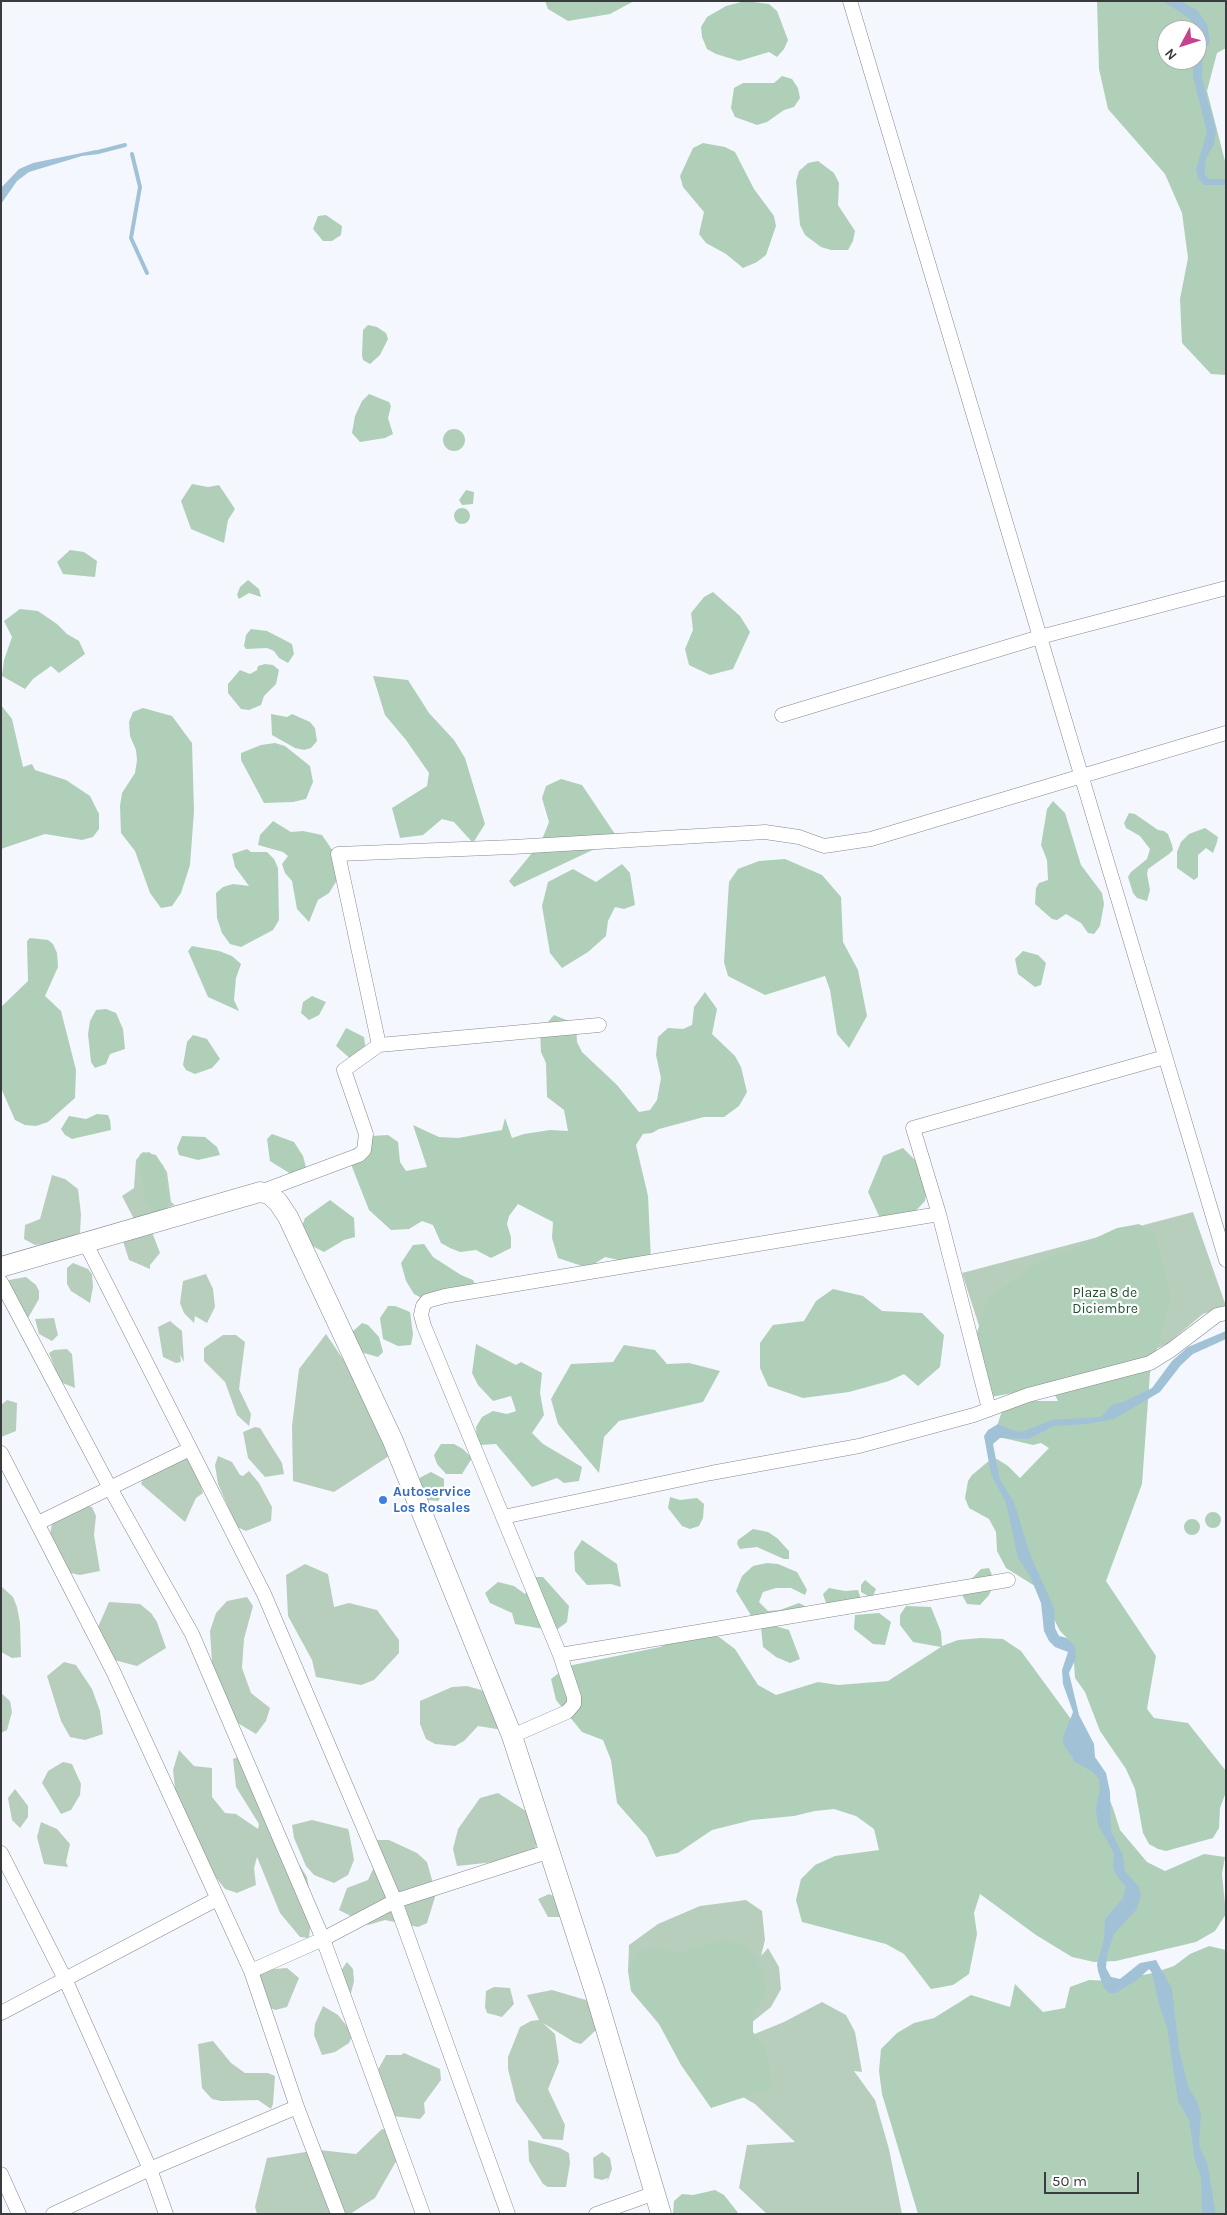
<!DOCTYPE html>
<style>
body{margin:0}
#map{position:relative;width:1227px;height:2215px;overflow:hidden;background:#f4f7fe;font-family:Karla,sans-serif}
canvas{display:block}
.frame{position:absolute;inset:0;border:2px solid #3a3b3e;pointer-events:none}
.north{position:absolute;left:1157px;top:20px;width:50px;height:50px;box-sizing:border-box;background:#fff;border:1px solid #b0b1b2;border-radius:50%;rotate:230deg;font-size:14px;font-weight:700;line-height:20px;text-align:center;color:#3a3b3e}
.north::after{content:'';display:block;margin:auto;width:18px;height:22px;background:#c5438b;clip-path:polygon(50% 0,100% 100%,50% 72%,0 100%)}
.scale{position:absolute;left:1044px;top:2172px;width:95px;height:22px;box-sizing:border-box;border:2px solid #3a3b3e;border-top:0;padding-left:6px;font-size:15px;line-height:18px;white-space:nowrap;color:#3a3b3e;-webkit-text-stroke:4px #fff;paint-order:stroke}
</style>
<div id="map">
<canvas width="1227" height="2215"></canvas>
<div class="frame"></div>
<div class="north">N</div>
<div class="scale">50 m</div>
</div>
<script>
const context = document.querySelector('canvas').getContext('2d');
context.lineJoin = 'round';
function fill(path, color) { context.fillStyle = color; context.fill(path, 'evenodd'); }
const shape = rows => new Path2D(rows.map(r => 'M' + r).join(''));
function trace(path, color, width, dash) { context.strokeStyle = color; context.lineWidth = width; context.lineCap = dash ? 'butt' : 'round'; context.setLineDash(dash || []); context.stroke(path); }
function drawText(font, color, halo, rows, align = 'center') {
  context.font = font + ' Karla,sans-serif'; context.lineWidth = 4.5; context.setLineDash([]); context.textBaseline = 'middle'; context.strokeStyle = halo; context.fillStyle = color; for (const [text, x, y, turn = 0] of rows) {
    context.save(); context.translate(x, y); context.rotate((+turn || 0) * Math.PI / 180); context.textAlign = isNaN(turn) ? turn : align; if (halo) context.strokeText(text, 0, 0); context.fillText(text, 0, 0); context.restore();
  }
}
fill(shape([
 [143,1152,156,1155,167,1172,171,1202,175,1205,134,1219,122,1196,134,1188,136,1160],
 [52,1175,65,1179,78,1189,81,1214,80,1233,54,1243,35,1245,24,1239,25,1225,40,1219],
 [1193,1212,1226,1306,1203,1314,1167,1344,1127,1362,998,1385,962,1273],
 [152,1232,160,1253,150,1265,150,1269,129,1260,121,1235],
 [73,1263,88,1269,92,1274,93,1287,90,1303,71,1291,67,1284,67,1268],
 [206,1274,213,1289,215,1307,207,1323,195,1316,194,1323,184,1313,180,1303,183,1281],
 [26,1277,36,1285,39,1291,39,1299,28,1318,9,1306,7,1296,9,1280],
 [54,1318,58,1335,52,1341,39,1334,35,1319],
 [170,1321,182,1331,184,1362,180,1355,181,1362,176,1363,163,1357,158,1327],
 [326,1334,367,1395,389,1456,334,1492,293,1481,292,1426,299,1369],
 [223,1335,236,1335,245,1342,239,1389,251,1414,249,1426,237,1415,225,1382,204,1361,204,1348],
 [67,1349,72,1354,75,1388,60,1382,49,1353,54,1350],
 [7,1400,17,1403,16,1431,1,1437,1,1405],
 [255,1427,260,1428,282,1463,284,1474,265,1477,248,1458,243,1432],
 [181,1456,193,1461,203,1493,196,1498,185,1522,141,1484,151,1459],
 [218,1456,232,1462,240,1475,243,1476,249,1471,259,1483,272,1507,271,1521,246,1531,237,1527,218,1484,215,1465],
 [65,1501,92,1507,96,1516,94,1535,100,1571,80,1575,55,1570,46,1556,53,1518],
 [305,1564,328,1574,334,1607,349,1603,377,1610,399,1640,399,1653,374,1680,361,1685,316,1677,312,1660,288,1616,286,1575],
 [1,1586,13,1597,17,1607,20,1623,21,1657,12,1658,1,1652],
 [247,1597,253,1606,244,1639,242,1668,251,1693,270,1708,266,1721,256,1734,236,1722,213,1680,210,1631,216,1613,227,1601],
 [109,1602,140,1604,151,1613,157,1622,166,1648,137,1666,99,1656,94,1636],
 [64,1662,76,1665,92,1689,100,1711,103,1734,85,1740,70,1737,61,1721,47,1676],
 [467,1686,481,1690,493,1697,503,1730,478,1726,464,1741,455,1746,435,1744,426,1739,420,1724,420,1701,452,1687],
 [1,1693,10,1701,12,1712,7,1730,1,1733],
 [179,1750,194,1766,212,1768,212,1797,225,1813,236,1814,258,1829,259,1824,236,1787,233,1759,243,1755,295,1858,307,1877,312,1910,309,1938,300,1937,280,1913,257,1857,254,1868,256,1885,237,1893,225,1889,208,1867,176,1798,173,1770],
 [63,1762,72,1764,81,1784,80,1795,71,1810,61,1814,42,1783,48,1771],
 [15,1789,28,1806,28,1817,20,1828,12,1820,8,1798],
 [498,1793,532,1815,539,1829,535,1850,504,1861,457,1866,453,1849,458,1829,480,1798],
 [312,1820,348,1829,349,1832,354,1860,348,1875,334,1883,314,1875,306,1866,294,1838,292,1825],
 [41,1822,57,1829,70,1844,66,1862,68,1867,44,1864,37,1837],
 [377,1840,389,1840,417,1853,427,1862,436,1894,427,1923,418,1927,385,1920,368,1925,339,1910,347,1888,368,1880,374,1867],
 [549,1894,556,1897,562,1917,548,1917,538,1899],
 [746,1900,762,1911,765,1940,761,1956,768,1948,779,1967,781,1989,771,2007,746,2027,660,1996,628,1971,629,1945,658,1924,700,1906],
 [347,1962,353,1969,354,1981,351,1993,339,1992,340,1972],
 [287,1968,299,1978,287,2007,275,2010,266,2006,256,1980,261,1970],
 [494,1987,510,1988,514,2004,502,2017,487,2013,485,2007,486,1991],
 [552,1990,603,2005,600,2033,595,2031,581,2044,574,2042,543,2023,555,2034,559,2062,548,2089,565,2125,563,2140,543,2139,516,2101,508,2069,508,2057,520,2027,531,2021,539,2020,527,1995],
 [822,2002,846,2015,855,2032,862,2072,854,2071,875,2100,889,2149,902,2214,767,2214,739,2188,747,2145,795,2142,755,2104,703,2074,730,2044,784,2022],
 [323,2006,338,2015,353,2034,349,2043,335,2052,322,2055,314,2035,315,2024],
 [213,2041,231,2063,245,2073,268,2073,275,2076,273,2104,271,2109,258,2100,221,2101,212,2099,202,2088,198,2044],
 [404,2053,440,2069,441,2080,424,2103,425,2113,420,2119,392,2116,374,2077,386,2055,401,2055],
 [382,2129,397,2131,398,2158,375,2198,350,2214,257,2214,255,2207,267,2158,319,2150,356,2154],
 [528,2140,560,2148,569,2153,570,2163,566,2187,548,2187,543,2184,529,2161],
 [602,2152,610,2158,612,2169,607,2183,608,2178,602,2180,594,2178,593,2158]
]), '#b8cebd');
fill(shape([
 [545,1,634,1,610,14,568,21,548,9],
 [745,1,769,4,777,11,788,40,784,49,777,57,769,52,739,61,716,54,707,49,702,37,701,27,707,17,726,6],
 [1097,1,1226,1,1226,48,1217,53,1207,91,1226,165,1226,375,1211,374,1182,343,1180,299,1188,258,1182,213,1165,174,1108,109,1099,69],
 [1167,30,1197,30,1197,60,1167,60],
 [782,76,792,79,798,88,800,98,794,107,784,110,767,122,757,125,735,117,731,108,734,88,743,83,774,83],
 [703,143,725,147,735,152,754,189,774,216,776,226,766,255,757,262,743,268,726,254,706,243,699,234,704,212,683,187,680,176,693,148],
 [818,161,834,173,839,183,838,205,855,231,853,241,848,250,831,250,821,247,805,235,800,225,796,181,799,171,808,163],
 [326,215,342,226,341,235,332,241,323,241,313,229,318,216],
 [368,325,377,327,386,333,388,339,380,355,370,364,363,360,362,355,363,330],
 [369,394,389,402,391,406,388,418,393,434,385,438,360,442,352,433,355,416,362,401],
 '443 440a11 11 0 1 1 22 0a11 11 0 1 1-22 0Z',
 [192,484,208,487,219,485,235,509,228,520,224,543,191,529,181,501],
 [466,490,474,492,473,504,462,505,459,500],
 '454 516a8 8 0 1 1 16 0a8 8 0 1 1-16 0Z',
 [70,550,84,552,97,561,95,577,63,574,57,562],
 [248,580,259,589,261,597,249,593,239,599,237,595,240,587],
 [713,592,740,616,750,632,733,669,710,675,689,665,685,649,693,630,691,613,704,597],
 [20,609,38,611,57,624,67,634,79,641,85,654,59,673,51,666,33,679,25,689,2,676,4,660,12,637,4,621],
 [251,629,267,631,292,644,294,654,288,663,279,658,274,651,267,648,246,649,244,646,246,635],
 [265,664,273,665,279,670,276,684,264,696,261,705,249,710,241,709,228,693,228,684,240,670,250,674,257,670,258,666],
 [373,676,408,680,429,713,454,740,465,758,485,824,473,843,454,822,442,819,423,835,400,838,392,808,427,786,429,773,406,740,385,715],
 [1,705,12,719,23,767,32,764,35,770,66,780,90,796,99,814,99,829,93,837,82,840,45,834,1,849],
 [143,708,172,716,192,743,194,811,190,865,181,893,172,906,161,908,150,893,135,851,121,833,120,806,122,793,135,773,137,760,136,750,130,736,129,722,133,712],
 [271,714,287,717,292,714,310,722,315,728,317,741,311,748,304,750,295,748,272,735],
 [275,743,285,746,310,766,313,782,306,799,293,802,264,803,241,760,241,753,261,745],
 [561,779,582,785,621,843,599,847,514,887,509,881,541,842,549,822,542,798,546,786],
 [1053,801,1065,813,1081,865,1102,893,1104,904,1100,926,1094,934,1088,933,1081,923,1066,914,1057,920,1052,919,1035,904,1036,888,1039,883,1048,880,1047,860,1041,845,1047,809],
 [1129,813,1135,814,1158,830,1164,831,1168,834,1172,845,1173,850,1169,854,1148,869,1147,874,1150,890,1147,901,1137,898,1133,893,1128,877,1131,872,1147,859,1150,849,1140,836,1126,828,1124,823],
 [273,821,291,832,303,831,322,835,337,857,339,877,329,893,318,900,309,922,297,909,292,881,285,873,282,864,288,856,283,852,258,845,260,835],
 [1205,828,1218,837,1217,842,1213,853,1206,848,1198,855,1198,877,1194,880,1177,868,1177,852,1181,842,1189,834],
 [247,849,251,852,267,852,274,859,278,868,279,920,273,930,241,947,230,944,222,933,217,918,216,893,223,887,233,884,249,886,235,867,232,854],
 [785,859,822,875,841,897,843,942,858,970,867,1016,849,1048,837,1034,830,990,825,976,765,995,728,976,724,962,729,882,738,869,759,861],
 [622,864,630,873,635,905,624,909,615,907,608,921,606,936,588,952,562,968,550,953,542,906,548,882,573,869,596,882],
 [30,938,48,940,53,944,57,953,58,967,45,996,61,1011,76,1070,75,1098,48,1122,36,1126,25,1125,15,1120,1,1088,1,1007,28,981,27,941],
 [192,946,219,951,232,956,241,964,236,978,234,1000,239,1011,208,997,188,951],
 [1023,951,1038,955,1046,963,1041,985,1035,987,1018,974,1015,959],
 [705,992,717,1009,712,1034,735,1056,741,1067,747,1092,739,1106,724,1117,704,1117,659,1129,652,1133,643,1134,636,1145,648,1196,651,1260,632,1263,605,1257,588,1268,558,1258,552,1238,553,1222,518,1204,509,1216,507,1224,511,1237,511,1248,491,1258,476,1250,460,1252,450,1248,441,1243,433,1225,422,1221,409,1229,391,1230,369,1210,347,1154,371,1136,388,1135,398,1142,400,1162,406,1171,427,1167,413,1125,439,1137,458,1138,502,1130,505,1118,512,1138,524,1134,550,1130,568,1131,564,1110,547,1097,546,1063,541,1052,540,1031,554,1015,576,1024,577,1042,582,1052,617,1085,639,1112,650,1110,657,1100,661,1078,656,1055,658,1037,668,1028,683,1029,692,1025,694,1007],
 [312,996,326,1002,319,1015,309,1020,301,1013,303,1002],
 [106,1009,116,1013,123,1029,125,1049,110,1054,106,1064,95,1068,91,1062,88,1034,90,1021,96,1010],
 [346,1028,364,1037,367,1060,353,1061,336,1046],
 [193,1035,207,1039,220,1059,212,1068,195,1074,186,1070,183,1065,187,1042],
 [97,1114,108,1115,110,1120,111,1130,72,1139,65,1135,61,1129,69,1116,86,1119],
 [272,1134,294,1142,303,1156,307,1171,299,1179,270,1161,267,1139],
 [182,1136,205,1137,217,1147,220,1155,198,1160,179,1155,177,1148],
 [903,1148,917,1162,927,1188,925,1201,910,1217,879,1216,868,1192,883,1156],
 [149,1152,163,1165,169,1200,166,1215,153,1213,146,1202,139,1161,140,1154],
 [330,1200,354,1218,355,1237,344,1240,324,1252,301,1240,299,1234,305,1218],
 [1139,1224,1155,1234,1171,1299,1150,1373,1142,1484,1106,1581,1156,1656,1147,1709,1154,1718,1188,1723,1226,1771,1226,1792,1220,1808,1219,1828,1213,1838,1166,1851,1158,1849,1149,1844,1143,1833,1135,1789,1126,1769,1100,1731,1085,1692,1075,1678,1073,1648,1068,1639,1060,1631,1038,1588,1006,1568,997,1551,996,1532,989,1519,969,1508,965,1498,968,1481,972,1475,990,1460,997,1459,1008,1466,1020,1478,1049,1448,1041,1443,1033,1445,999,1437,997,1426,1002,1411,1017,1401,1058,1401,1053,1391,1023,1391,981,1399,974,1343,987,1299,1046,1257,1065,1252,1117,1228],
 [424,1244,433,1257,461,1275,473,1280,478,1291,431,1303,414,1294,406,1281,401,1263,413,1245],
 [833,1289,863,1296,882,1311,922,1313,944,1335,940,1367,918,1386,904,1374,889,1381,849,1392,803,1398,768,1386,760,1368,760,1343,773,1325,804,1321,816,1301],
 [388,1306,395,1306,410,1312,413,1334,411,1345,398,1346,383,1339,380,1318],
 [362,1323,368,1325,379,1337,383,1352,378,1357,360,1352,351,1333],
 [476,1344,516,1365,521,1362,542,1373,540,1393,544,1415,532,1433,543,1444,582,1467,579,1481,564,1483,557,1478,532,1487,496,1444,480,1445,477,1440,476,1427,482,1417,493,1411,507,1414,516,1411,511,1396,493,1401,478,1385,472,1373],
 [624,1345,655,1350,667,1364,689,1363,720,1371,703,1402,619,1421,604,1437,599,1473,558,1424,551,1399,571,1364,613,1362],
 [441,1444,454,1444,463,1449,472,1458,462,1474,446,1474,437,1464,434,1455],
 [431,1472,444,1479,444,1493,438,1501,418,1499,411,1488,421,1477],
 [670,1497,680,1500,697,1498,704,1504,703,1518,699,1526,690,1529,682,1526,668,1508],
 '1205 1520a8 8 0 1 1 16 0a8 8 0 1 1-16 0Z',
 '1184 1527a8 8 0 1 1 16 0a8 8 0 1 1-16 0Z',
 [753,1529,768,1532,777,1538,789,1551,789,1559,784,1559,757,1547,740,1549,737,1544,738,1540],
 [582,1540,617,1564,621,1587,611,1584,587,1585,575,1571,574,1552],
 [767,1563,778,1564,797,1572,807,1590,805,1595,791,1588,776,1588,763,1592,759,1602,768,1611,780,1610,799,1603,805,1606,795,1616,752,1617,736,1591,742,1576,753,1566],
 [989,1568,995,1582,989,1595,980,1605,967,1604,960,1591,981,1569],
 [535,1577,543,1577,569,1606,567,1622,555,1631,515,1624,512,1613,490,1603,485,1593,498,1582,514,1586,525,1594],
 [865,1580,876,1589,873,1596,868,1596,861,1592,861,1585],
 [829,1588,845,1591,858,1590,861,1599,828,1609,823,1594],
 [906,1606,931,1607,941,1632,942,1646,958,1640,981,1638,1003,1639,1021,1651,1079,1730,1113,1808,1120,1830,1147,1862,1165,1871,1204,1854,1225,1857,1222,1874,1226,1914,1215,1931,1196,1942,1116,1961,1094,1962,1072,1957,1036,1935,980,1894,974,1913,977,1934,969,1974,953,1985,931,1989,904,1954,886,1944,802,1922,796,1900,801,1879,815,1865,835,1856,879,1850,874,1829,856,1816,834,1809,815,1811,794,1816,752,1820,712,1830,678,1853,656,1857,647,1837,617,1803,611,1760,603,1740,582,1732,556,1700,551,1679,568,1666,660,1647,679,1638,698,1632,719,1637,735,1649,758,1685,776,1695,818,1682,838,1685,888,1681,941,1647,913,1642,900,1625,900,1615],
 [879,1613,891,1622,885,1645,873,1644,854,1629,855,1615],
 [772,1625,789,1630,800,1659,790,1663,776,1657,763,1647,761,1628],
 [718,1941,740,1943,755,1956,764,1976,766,1996,753,2012,753,2032,765,2048,773,2088,711,2108,681,2065,659,2024,631,1991,628,1971,639,1952,659,1947,678,1954],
 [1209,1946,1226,1950,1226,2214,918,2214,882,2094,879,2071,881,2049,897,2033,914,2023,934,2018,971,1995,1010,2007,1015,1984,1043,2012,1065,2008,1070,1987,1089,1980,1112,1981,1153,1973,1174,1966,1190,1954],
 [715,2190,724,2195,739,2214,673,2214,674,2201,682,2194,693,2195]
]), '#b0cfb8');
fill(shape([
 [1163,1,1180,1,1197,10,1207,24,1210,41,1203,55,1202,79,1216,130,1214,145,1206,158,1205,168,1205,175,1209,179,1226,179,1226,185,1204,185,1198,178,1196,169,1207,132,1193,77,1193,60,1197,60,1199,31,1190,19],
 [96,150,102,151,99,154,82,156,29,172,17,181,1,204,1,188,19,169,33,163],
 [1226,1331,1226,1339,1193,1354,1181,1365,1160,1392,1114,1419,1088,1424,1054,1426,1029,1439,1000,1438,993,1444,1000,1480,1014,1502,1031,1557,1054,1608,1055,1628,1059,1636,1067,1638,1075,1646,1076,1658,1069,1673,1079,1715,1094,1744,1095,1757,1106,1773,1110,1792,1111,1831,1123,1855,1125,1871,1139,1887,1141,1896,1136,1910,1114,1934,1107,1955,1106,1968,1111,1977,1120,1979,1140,1963,1156,1960,1172,1989,1179,2050,1189,2089,1197,2101,1201,2114,1199,2146,1207,2162,1216,2214,1202,2214,1201,2176,1195,2161,1189,2120,1178,2101,1167,2027,1159,2005,1152,1973,1149,1969,1137,1980,1116,1993,1109,1993,1103,1986,1098,1971,1097,1964,1104,1939,1105,1919,1123,1898,1126,1887,1117,1876,1113,1867,1114,1853,1098,1825,1096,1810,1100,1787,1099,1779,1093,1772,1075,1762,1063,1743,1063,1737,1073,1712,1063,1684,1062,1670,1068,1652,1055,1647,1049,1641,1044,1631,1041,1603,1030,1576,1018,1558,1006,1503,991,1474,984,1436,988,1430,998,1424,1015,1431,1022,1432,1051,1420,1101,1417,1113,1404,1123,1402,1152,1388,1172,1361,1188,1347]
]), '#a1c2d6');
trace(shape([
 [98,152,125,145],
 [132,154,140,187,131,238,147,273]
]), '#a1c2d6', 4);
const minor = shape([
 [850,1,1226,1260],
 [782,715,1040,637,1226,588],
 [379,1045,338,854,513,847,765,832,799,837,824,846,871,839,1226,733],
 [260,1192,359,1155,364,1150,366,1134,344,1070,379,1045,599,1025],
 [85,1242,264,1594,395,1901,508,2214],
 [1,1282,110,1488,192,1634,323,1939,423,2214],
 [989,1409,939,1214,913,1128,1165,1057],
 [1,1453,113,1671,251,1971,297,2107,338,2214],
 [503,1517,711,1473,859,1446,974,1415,1028,1395,1150,1363,1171,1350,1217,1315,1226,1313],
 [38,1523,190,1449],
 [560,1655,1008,1580],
 [512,1736,567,1712,574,1704,574,1697,560,1655,424,1326,421,1315,423,1306,427,1301,445,1296,939,1214],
 [1,1853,66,1981,150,2169,166,2214],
 [251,1971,323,1939,395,1901,550,1851],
 [1,2013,217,1899],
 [1,2174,19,2214],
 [53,2214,150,2169,297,2107],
 [596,2214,655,2193]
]);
const secondary = shape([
 [1,1267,260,1192,269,1194,278,1202,288,1217,393,1441,512,1736,595,1992,661,2214]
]);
trace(minor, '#85888e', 15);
trace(secondary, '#85888e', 21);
trace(minor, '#fff', 14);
trace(secondary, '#fff', 20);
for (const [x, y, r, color] of [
 [383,1500,5,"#3f7fe0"]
]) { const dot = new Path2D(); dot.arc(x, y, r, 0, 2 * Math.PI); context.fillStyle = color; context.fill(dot); trace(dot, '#fff', 2); }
drawText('14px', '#1f5030', '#fff', [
 ["Plaza 8 de",1105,1293],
 ["Diciembre",1105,1309]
]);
drawText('bold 14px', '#366cbe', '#fff', [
 ["Autoservice",393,1492],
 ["Los Rosales",393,1508]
], 'left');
</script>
